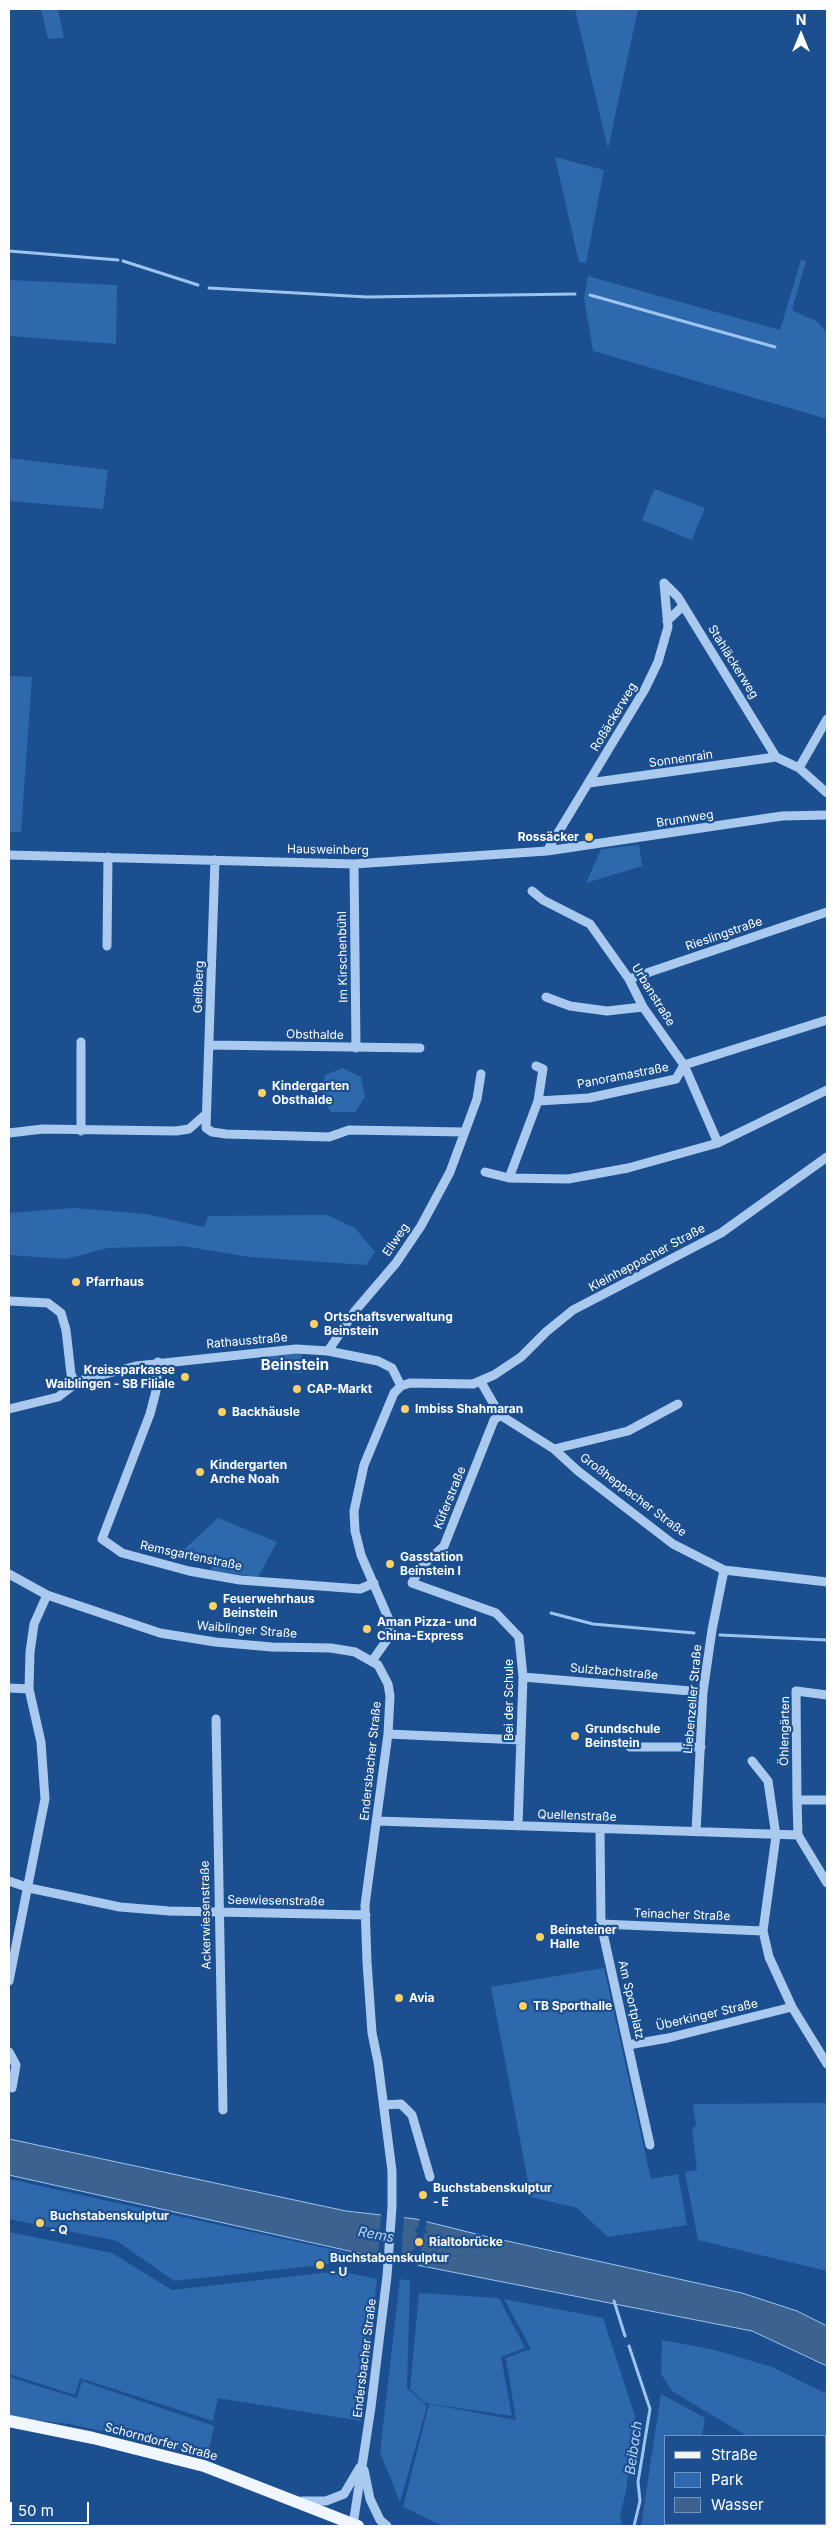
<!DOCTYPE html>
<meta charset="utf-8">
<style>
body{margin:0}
#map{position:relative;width:836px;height:2535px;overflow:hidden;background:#1b4f8f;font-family:Inter,sans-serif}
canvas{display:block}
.frame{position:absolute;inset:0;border:10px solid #fff;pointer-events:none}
.legend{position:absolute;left:664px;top:2435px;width:162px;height:90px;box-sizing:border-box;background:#1b4f8f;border:1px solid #7695bc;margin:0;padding:6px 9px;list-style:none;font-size:15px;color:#fff}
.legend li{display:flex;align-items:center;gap:10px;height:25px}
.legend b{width:25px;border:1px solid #7695bc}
.north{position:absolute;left:776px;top:10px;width:50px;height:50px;-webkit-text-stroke:4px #1b4f8f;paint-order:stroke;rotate:0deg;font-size:14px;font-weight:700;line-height:20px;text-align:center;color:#fff}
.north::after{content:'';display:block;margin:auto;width:18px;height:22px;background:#fff;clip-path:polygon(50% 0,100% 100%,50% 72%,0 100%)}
.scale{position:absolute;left:10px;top:2502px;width:79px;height:22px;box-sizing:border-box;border:2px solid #fff;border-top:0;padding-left:6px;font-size:15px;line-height:18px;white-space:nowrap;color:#fff;-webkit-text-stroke:4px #1b4f8f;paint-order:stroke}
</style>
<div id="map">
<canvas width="836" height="2535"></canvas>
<div class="frame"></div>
<ul class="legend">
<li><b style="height:6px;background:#f0f6ff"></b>Straße</li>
<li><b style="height:14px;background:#2e69ad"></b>Park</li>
<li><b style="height:14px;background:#3c6290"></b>Wasser</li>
</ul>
<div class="north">N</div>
<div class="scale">50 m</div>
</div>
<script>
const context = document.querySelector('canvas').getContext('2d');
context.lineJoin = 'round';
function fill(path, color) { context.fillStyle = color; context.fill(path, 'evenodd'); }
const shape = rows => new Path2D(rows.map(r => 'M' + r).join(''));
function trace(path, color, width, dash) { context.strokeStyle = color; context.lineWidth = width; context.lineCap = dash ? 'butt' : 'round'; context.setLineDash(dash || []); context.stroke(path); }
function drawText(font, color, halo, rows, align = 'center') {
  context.font = font + ' Inter,sans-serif'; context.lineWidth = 4.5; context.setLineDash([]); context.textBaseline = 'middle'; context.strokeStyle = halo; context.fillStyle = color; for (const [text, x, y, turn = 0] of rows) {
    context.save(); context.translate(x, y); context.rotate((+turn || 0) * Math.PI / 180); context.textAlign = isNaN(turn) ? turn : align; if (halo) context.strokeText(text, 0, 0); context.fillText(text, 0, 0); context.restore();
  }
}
fill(shape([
 [41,9,58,9,64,38,48,39],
 [575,9,638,9,608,149],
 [555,157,604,170,586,263,579,262],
 [801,260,806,261,792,310,818,322,827,333,827,419,593,351,584,298,588,276,780,330],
 [9,280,117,285,116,344,9,336],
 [9,458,108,470,103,509,9,501],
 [654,489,705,508,692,540,642,520],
 [9,676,32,677,21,832,9,832],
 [639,845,642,866,586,883,601,849],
 [343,1068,361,1077,365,1097,355,1112,331,1112,321,1096,325,1075],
 [74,1208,146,1214,204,1227,208,1216,327,1215,355,1228,375,1252,366,1265,249,1257,183,1246,108,1248,66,1259,9,1255,9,1213],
 [302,1353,302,1373,269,1371,269,1356],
 [218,1518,277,1542,258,1577,211,1570,213,1562,180,1553],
 [604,1968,651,2179,678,2174,687,2225,608,2237,577,2208,531,2197,491,1987],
 [827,2103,827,2271,698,2240,685,2172,697,2170,692,2128,696,2126,693,2104],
 [9,2179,90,2197,376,2259,174,2281,117,2241,9,2219],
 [9,2232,112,2253,172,2290,339,2271,377,2279,361,2421,218,2398,213,2421,80,2378,75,2395,9,2374],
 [400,2279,410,2281,407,2388,427,2406,400,2502,380,2452],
 [419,2293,499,2298,525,2348,501,2357,512,2416,425,2403,410,2389],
 [504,2299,603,2318,635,2416,626,2492,620,2515,622,2526,443,2526,403,2507,429,2404,516,2420,506,2358,531,2349],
 [662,2340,715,2350,772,2367,825,2393,827,2378,827,2475,825,2474,825,2436,747,2436,672,2391,661,2374],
 [9,2377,77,2398,82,2381,214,2426,208,2454,69,2424,9,2417],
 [661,2394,705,2418,702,2436,665,2436,665,2524,687,2524,687,2526,641,2526]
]), '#2e69ad');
const water = shape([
 [9,2139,346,2211,416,2219,480,2235,742,2293,797,2311,827,2326,827,2366,752,2331,376,2257,9,2175,9,2139]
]);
fill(water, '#3c6290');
trace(water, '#9cc4f0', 1);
fill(shape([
 [381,2212,404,2215,401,2265,378,2260],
 [420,2217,427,2219,425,2229,428,2232,424,2234,421,2251,424,2254,420,2256,417,2268,410,2267,413,2255,409,2252,414,2250,417,2233,414,2229,418,2228]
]), '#1b4f8f');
trace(shape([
 [9,251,118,260],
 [123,261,198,285],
 [209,288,367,297,575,294],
 [590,295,775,347],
 [551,1613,593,1624,694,1633],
 [720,1635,827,1640],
 [614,2301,625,2336],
 [629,2346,650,2409,638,2482,640,2501,634,2526]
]), '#9cc4f0', 3);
trace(shape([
 [664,583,678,597,776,757],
 [667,621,683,606],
 [776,757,799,768,827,793],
 [799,768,827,719],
 [589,783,776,757],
 [547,851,645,689,658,662,668,627,664,583],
 [9,855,354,864,547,851,782,816,827,815],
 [215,860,206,1128,212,1132,226,1134,329,1137,349,1130,464,1132],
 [354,864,356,1048],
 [532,891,543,900,590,924,629,979,643,1007,684,1065,718,1143],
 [107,946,108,857],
 [629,979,827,912],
 [546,997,570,1006,607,1011,643,1007],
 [209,1045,420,1048],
 [536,1066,543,1069,538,1101,589,1098,676,1079,684,1065,827,1020],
 [81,1131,81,1042],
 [9,1133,43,1129,176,1131,189,1129,206,1114],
 [485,1172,509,1178,568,1179,628,1168,718,1143,827,1090],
 [509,1178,538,1101],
 [9,1301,48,1303,61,1313,66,1330,71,1374,75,1383],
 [328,1351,355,1311,396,1263,421,1226,450,1172,477,1099,481,1074],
 [158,1362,156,1391,150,1414,102,1539,122,1553,189,1571,240,1580,360,1589,374,1583],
 [481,1382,500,1415,554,1449,578,1471,673,1544,724,1570,827,1582],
 [9,1409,58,1397,79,1381,136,1366,296,1349,328,1351,378,1361,392,1368,401,1386],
 [500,1415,494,1420,444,1546,421,1567,412,1583,496,1613,519,1637,523,1677,518,1826],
 [554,1449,628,1431,678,1404],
 [9,1574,47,1595,160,1633,215,1642,272,1647,331,1648,355,1652,378,1665,388,1684,390,1696,388,1734,365,1905,367,1962,372,2033,378,2062,392,2171,392,2207,387,2276,371,2407,353,2525],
 [372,1661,389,1637,390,1622,361,1555,355,1531,354,1511,364,1465,394,1393,401,1386,410,1383,473,1384,494,1375,521,1357,546,1332,573,1310,721,1233,827,1157],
 [523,1677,703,1692],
 [9,1688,29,1689],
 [216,1719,223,2110],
 [388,1734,521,1740],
 [630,1747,701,1747],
 [752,1761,768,1781,776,1836,763,1931,769,1957,792,2007,827,2064],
 [797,1800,796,1691,827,1695],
 [827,1800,797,1800,798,1835,827,1883],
 [377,1821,798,1835],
 [600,1829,601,1924,650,2145],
 [696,1832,703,1692,712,1630,724,1570],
 [9,1881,29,1888,120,1907,169,1911,366,1915],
 [601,1924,763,1931],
 [9,1981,45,1799,41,1742,29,1689,30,1652,34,1624,47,1595],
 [628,2045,668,2038,792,2007],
 [9,2052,16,2065,12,2088,9,2087],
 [384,2105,401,2104,412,2115,430,2177],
 [364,2470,370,2499,380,2520,387,2526],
 [302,2501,326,2501,344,2494,360,2467]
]), '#a9c9ee', 9);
trace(shape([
 [9,2421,93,2438,204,2466,358,2526]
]), '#f0f6ff', 12);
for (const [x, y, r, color] of [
 [589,837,5,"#ffd166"],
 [262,1093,5,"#ffd166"],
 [76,1282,5,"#ffd166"],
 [314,1324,5,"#ffd166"],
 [185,1377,5,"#ffd166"],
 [297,1389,5,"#ffd166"],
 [405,1409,5,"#ffd166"],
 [222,1412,5,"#ffd166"],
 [200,1472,5,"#ffd166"],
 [390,1564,5,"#ffd166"],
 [213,1606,5,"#ffd166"],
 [367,1629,5,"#ffd166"],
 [575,1736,5,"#ffd166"],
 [540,1937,5,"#ffd166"],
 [399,1998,5,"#ffd166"],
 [523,2006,5,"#ffd166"],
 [423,2195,5,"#ffd166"],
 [40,2223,5,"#ffd166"],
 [419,2242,5,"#ffd166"],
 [320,2265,5,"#ffd166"]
]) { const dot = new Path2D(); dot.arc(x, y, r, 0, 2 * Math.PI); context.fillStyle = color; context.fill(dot); trace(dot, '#1b4f8f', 2); }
drawText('12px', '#fff', '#1b4f8f', [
 ["Stahläckerweg",733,662,58],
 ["Roßäckerweg",614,717,-59],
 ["Sonnenrain",681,759,-8],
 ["Brunnweg",685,819,-9],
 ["Hausweinberg",328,850,1],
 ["Rieslingstraße",724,934,-19],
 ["Im Kirschenbühl",343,957,-91],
 ["Geißberg",199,987,-88],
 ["Urbanstraße",653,995,58],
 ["Obsthalde",315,1035,1],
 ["Panoramastraße",623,1076,-11],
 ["Ellweg",396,1240,-56],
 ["Kleinheppacher Straße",647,1258,-28],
 ["Rathausstraße",247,1341,-5],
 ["Großheppacher Straße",633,1495,37],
 ["Küferstraße",450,1498,-68],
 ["Remsgartenstraße",191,1556,12],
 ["Waiblinger Straße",247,1630,5],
 ["Sulzbachstraße",614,1672,5],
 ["Liebenzeller Straße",693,1699,-85],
 ["Bei der Schule",509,1700,-90],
 ["Öhlengärten",785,1731,-89],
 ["Endersbacher Straße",371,1761,-84],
 ["Quellenstraße",577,1816,2],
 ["Seewiesenstraße",276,1901,1],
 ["Ackerwiesenstraße",206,1915,-91],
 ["Teinacher Straße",682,1915,2],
 ["Am Sportplatz",631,2000,77],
 ["Überkinger Straße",707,2015,-13],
 ["Endersbacher Straße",365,2358,-83],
 ["Schorndorfer Straße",161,2442,15]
]);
drawText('bold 12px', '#fff', '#1b4f8f', [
 ["Rossäcker",579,837,"right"],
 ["Kindergarten",272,1086],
 ["Obsthalde",272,1100],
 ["Pfarrhaus",86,1282],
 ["Ortschaftsverwaltung",324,1317],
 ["Beinstein",324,1331],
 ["Kreissparkasse",175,1370,"right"],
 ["Waiblingen - SB Filiale",175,1384,"right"],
 ["CAP-Markt",307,1389],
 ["Imbiss Shahmaran",415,1409],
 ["Backhäusle",232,1412],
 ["Kindergarten",210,1465],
 ["Arche Noah",210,1479],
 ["Gasstation",400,1557],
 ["Beinstein I",400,1571],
 ["Feuerwehrhaus",223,1599],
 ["Beinstein",223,1613],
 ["Aman Pizza- und",377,1622],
 ["China-Express",377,1636],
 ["Grundschule",585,1729],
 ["Beinstein",585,1743],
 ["Beinsteiner",550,1930],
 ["Halle",550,1944],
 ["Avia",409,1998],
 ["TB Sporthalle",533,2006],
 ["Buchstabenskulptur",433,2188],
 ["- E",433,2202],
 ["Buchstabenskulptur",50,2216],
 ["- Q",50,2230],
 ["Rialtobrücke",429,2242],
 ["Buchstabenskulptur",330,2258],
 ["- U",330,2272]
], 'left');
drawText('italic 14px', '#b5d3f5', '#1b4f8f', [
 ["Rems",376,2235,10],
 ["Beibach",634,2448,-82]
]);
drawText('bold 15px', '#fff', '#1b4f8f', [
 ["Beinstein",295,1365]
]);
</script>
